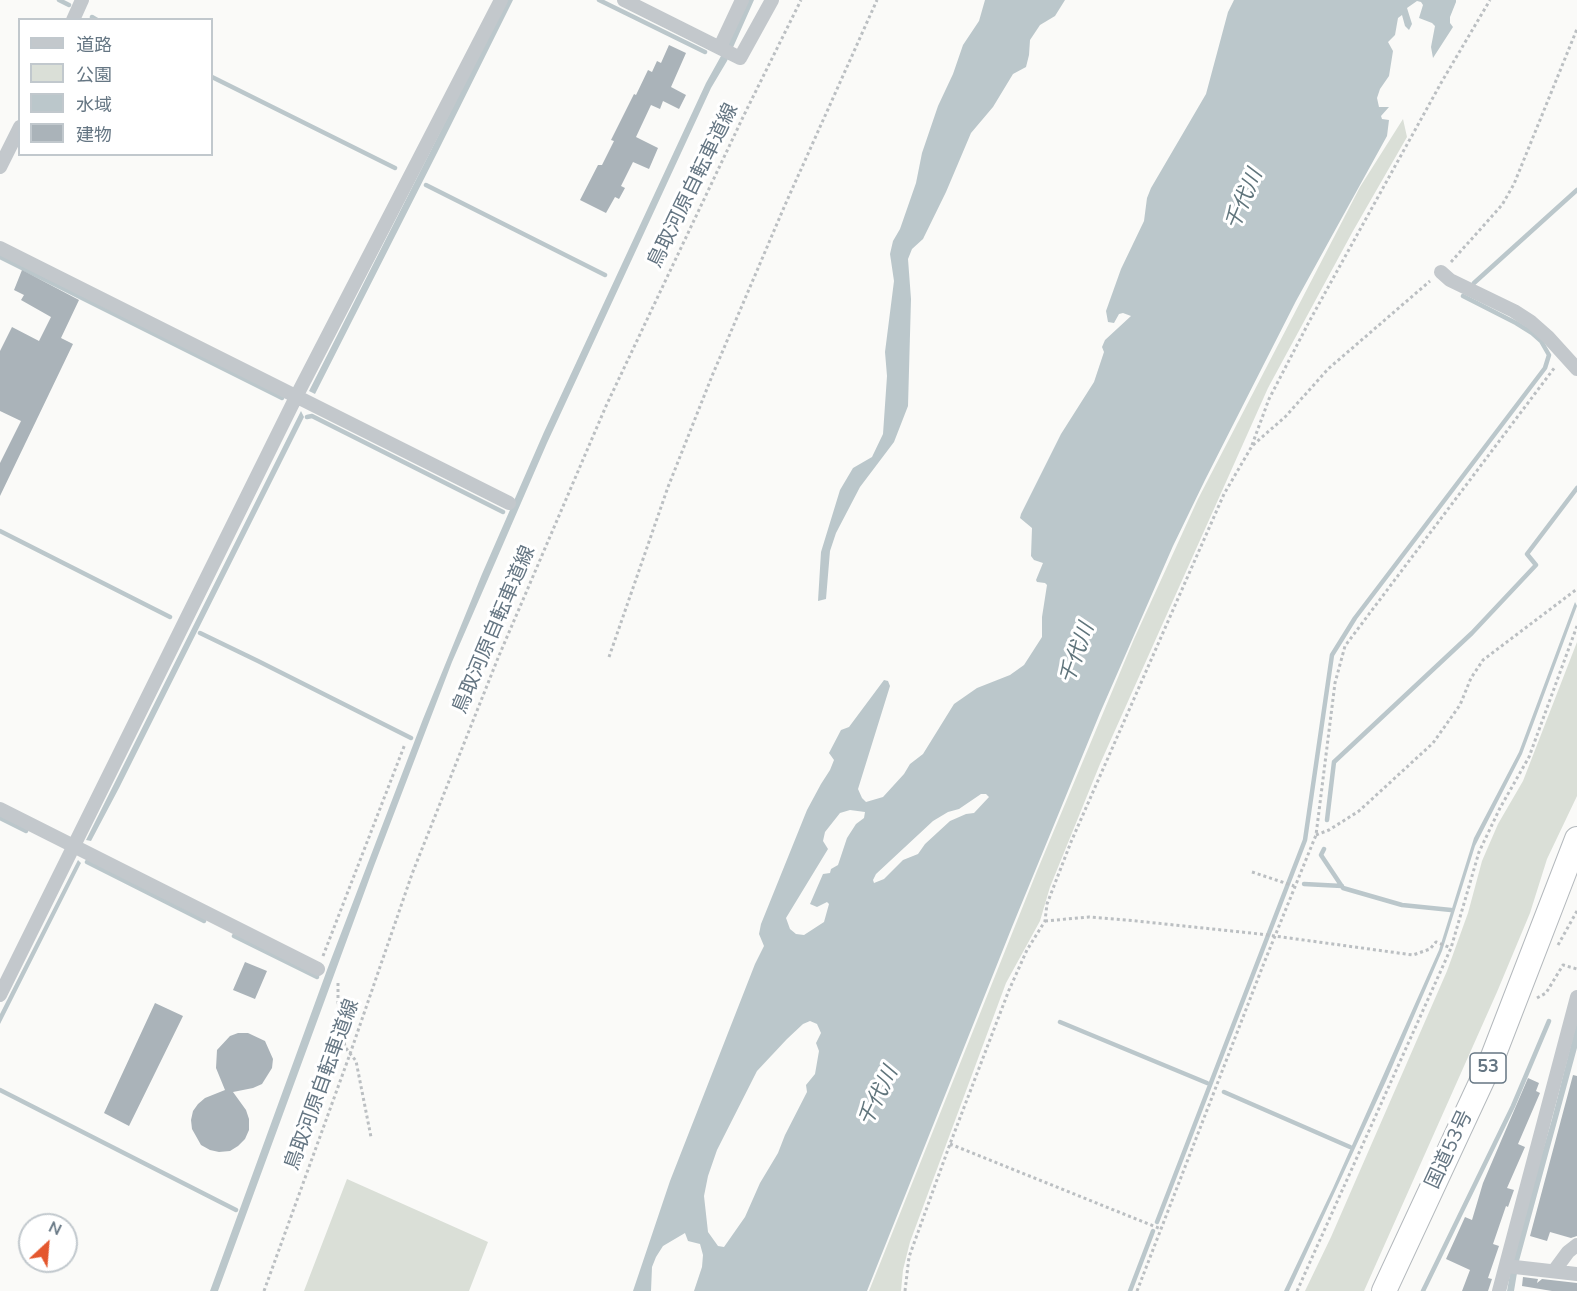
<!DOCTYPE html>
<meta charset="utf-8">
<style>
body{margin:0}
#map{position:relative;width:1577px;height:1291px;overflow:hidden;background:#fafaf8;font-family:"Nunito Sans","Noto Sans JP",sans-serif}
canvas{display:block}
.legend{position:absolute;left:18px;top:18px;width:195px;height:138px;box-sizing:border-box;background:#fff;border:2px solid #c1c8cd;margin:0;padding:8px 10px;list-style:none;font-size:18px;color:#657683}
.legend li{display:flex;align-items:center;gap:12px;height:30px}
.legend b{width:30px;border:2px solid #c1c8cd}
.north{position:absolute;left:18px;top:1213px;width:60px;height:60px;box-sizing:border-box;background:#fff;border:2px solid #c1c8cd;border-radius:50%;rotate:26deg;font-size:16px;font-weight:700;line-height:24px;text-align:center;color:#657683}
.north::after{content:'';display:block;margin:auto;width:21px;height:27px;background:#e4572e;clip-path:polygon(50% 0,100% 100%,50% 72%,0 100%)}
</style>
<div id="map">
<canvas width="1577" height="1291"></canvas>
<ul class="legend">
<li><b style="height:8px;background:#c3c8cc"></b>道路</li>
<li><b style="height:16px;background:#dadfd7"></b>公園</li>
<li><b style="height:16px;background:#bbc7cb"></b>水域</li>
<li><b style="height:16px;background:#aab3b9"></b>建物</li>
</ul>
<div class="north">N</div>
</div>
<script>
const context = document.querySelector('canvas').getContext('2d');
context.lineJoin = 'round';
function fill(path, color) { context.fillStyle = color; context.fill(path, 'evenodd'); }
const shape = rows => new Path2D(rows.map(r => 'M' + r).join(''));
function trace(path, color, width, dash) { context.strokeStyle = color; context.lineWidth = width; context.lineCap = dash ? 'butt' : 'round'; context.setLineDash(dash || []); context.stroke(path); }
function drawText(font, color, halo, rows, align = 'center') {
  context.font = font + ' "Nunito Sans","Noto Sans JP",sans-serif'; context.lineWidth = 6; context.setLineDash([]); context.textBaseline = 'middle'; context.strokeStyle = halo; context.fillStyle = color; for (const [text, x, y, turn = 0] of rows) {
    context.save(); context.translate(x, y); context.rotate((+turn || 0) * Math.PI / 180); context.textAlign = isNaN(turn) ? turn : align; if (halo) context.strokeText(text, 0, 0); context.fillText(text, 0, 0); context.restore();
  }
}
fill(shape([
 [1403,119,1407,137,1353,231,1268,388,1100,764,1050,887,1040,921,1006,983,910,1242,903,1270,901,1291,869,1291,1037,871,1134,639,1198,499,1360,187],
 [1577,642,1577,796,1547,859,1530,913,1497,992,1364,1291,1305,1291,1331,1237,1447,971,1468,913,1482,861,1498,824,1523,781],
 [347,1179,488,1242,469,1291,304,1291]
]), '#dadfd7');
fill(shape([
 [507,0,513,0,437,153,315,394,309,391],
 [747,0,754,0,727,61,711,88,547,443,452,662,374,866,218,1291,210,1291,327,970,423,719,482,574,544,432,706,83,731,38],
 [985,0,1065,0,1055,16,1040,25,1030,40,1029,55,1026,67,1013,74,993,107,971,133,946,192,923,239,912,249,908,259,911,299,908,406,894,442,860,487,836,533,830,551,826,599,818,601,821,552,840,490,853,468,872,457,883,434,887,376,885,352,894,281,890,254,893,241,900,229,916,183,922,153,938,106,953,74,963,45,979,21],
 [1234,0,1456,0,1456,2,1450,17,1450,23,1453,27,1433,58,1431,47,1435,26,1432,23,1419,18,1423,5,1421,2,1417,1,1407,8,1412,24,1409,30,1405,26,1402,15,1398,18,1395,35,1388,42,1393,51,1389,76,1380,89,1377,98,1379,107,1389,107,1381,116,1382,119,1389,120,1387,136,1296,301,1205,480,1173,546,1100,713,1012,927,867,1291,694,1291,702,1267,703,1255,700,1244,688,1241,685,1233,663,1246,656,1257,652,1267,651,1291,633,1291,670,1181,755,964,764,946,759,934,761,924,807,810,821,784,830,770,834,760,829,753,841,730,849,727,884,680,888,681,890,686,858,789,862,798,866,802,883,797,904,774,910,764,923,754,954,704,977,688,1010,675,1024,665,1042,637,1042,617,1047,585,1045,583,1037,582,1036,580,1043,563,1034,560,1031,556,1032,528,1020,518,1021,514,1061,434,1094,382,1104,352,1102,347,1105,340,1131,316,1123,313,1119,314,1114,323,1108,322,1106,311,1121,269,1144,221,1147,198,1151,188,1206,94,1228,12],
 [981,794,986,794,989,797,974,813,966,814,950,821,925,844,918,854,903,860,884,879,874,883,873,880,876,874,933,821,948,812,959,809],
 [850,810,865,812,864,818,856,824,847,838,838,865,831,869,830,873,823,874,810,904,817,907,827,902,829,904,824,922,804,935,796,934,790,929,786,918,828,849,823,841,825,832,840,813],
 [810,1021,817,1024,821,1033,816,1043,819,1051,815,1074,806,1085,807,1092,785,1135,778,1153,760,1183,745,1217,724,1247,718,1246,708,1232,704,1196,708,1176,717,1150,757,1071,787,1039,803,1024],
 [301,411,304,417,119,788,91,841,86,840],
 [1575,602,1577,606,1522,754,1475,846,1442,951,1386,1081,1289,1291,1284,1291,1333,1188,1439,950,1474,838,1519,752],
 [78,860,81,863,0,1024,0,1014],
 [1577,1021,1577,1048,1519,1261,1514,1291,1507,1291,1514,1250,1552,1119]
]), '#bbc7cb');
trace(shape([
 [59,0,69,5],
 [599,0,705,52],
 [92,17,97,20],
 [212,77,395,168],
 [426,185,605,275],
 [0,257,282,398],
 [1474,283,1577,190],
 [307,417,312,416,503,512],
 [0,531,170,617],
 [200,633,258,661,411,738],
 [0,818,26,831],
 [1327,820,1334,762,1472,633,1536,565,1527,554,1577,488],
 [1324,849,1321,855,1343,888,1402,905,1451,910],
 [87,862,204,921],
 [1304,884,1342,886],
 [234,936,317,977],
 [1060,1022,1207,1083],
 [0,1090,236,1210],
 [1224,1092,1350,1147],
 [1157,1222,1305,840,1332,655,1355,618,1545,368,1549,355,1541,341,1532,333,1516,323,1463,296],
 [1130,1291,1153,1231],
 [1423,1291,1513,1106,1549,1021]
]), '#bbc7cb', 4.5);
fill(shape([
 [669,45,686,53,671,87,686,95,679,109,663,101,660,109,651,105,636,137,658,148,649,169,633,162,621,186,625,188,619,199,615,197,606,213,580,200,598,165,602,165,614,141,611,140,634,94,636,95,648,70,652,72,657,61,661,63],
 [22,270,79,300,61,338,73,344,0,496,0,463,21,421,0,411,0,351,12,327,39,341,51,317,21,300,24,295,14,290],
 [245,962,267,971,255,999,233,990],
 [155,1003,183,1016,129,1126,104,1113],
 [238,1033,248,1033,265,1041,273,1059,272,1068,262,1084,253,1088,233,1092,246,1110,249,1119,249,1130,245,1139,238,1146,230,1151,219,1152,210,1150,201,1145,192,1129,191,1120,193,1111,198,1104,205,1098,225,1090,216,1068,217,1050,230,1036],
 [1573,1075,1577,1076,1577,1236,1571,1238,1550,1232,1547,1241,1530,1236],
 [1528,1078,1539,1083,1536,1091,1540,1093,1518,1144,1525,1147,1507,1188,1514,1190,1508,1207,1506,1206,1493,1244,1499,1246,1488,1278,1492,1279,1488,1291,1462,1291,1470,1270,1446,1259,1465,1217,1472,1220,1483,1183],
 [1523,1277,1538,1279,1537,1283,1542,1279,1577,1283,1577,1291,1552,1291,1522,1286]
]), '#aab3b9');
const highway = shape([
 [1384,1291,1492,1059,1577,839]
]);
trace(highway, '#b4b9bd', 26);
trace(shape([
 [1451,262,1502,205,1514,184,1577,29],
 [1252,445,1269,399,1310,320,1441,83,1490,0],
 [609,657,668,487,712,376,785,205,877,0],
 [1316,835,1329,830,1359,811,1433,743,1460,705,1471,678,1483,660,1577,589],
 [1252,872,1294,886],
 [1045,921,1089,917,1127,920,1260,934,1413,955,1430,949,1436,942,1451,948],
 [1558,945,1577,911],
 [323,956,405,744],
 [338,983,338,1002,345,1047,356,1061,371,1137],
 [1537,998,1546,993,1563,965,1577,969],
 [950,1144,1161,1229],
 [264,1291,350,1054,412,874,498,658,606,406,744,115,801,0],
 [905,1291,909,1257,950,1144,1009,990,1027,950,1045,921,1047,904,1071,842,1224,494,1252,446,1286,416,1328,369,1430,281],
 [1137,1291,1264,963,1316,835,1335,683,1345,646,1555,367],
 [1297,1291,1451,948,1479,852,1500,808,1529,757,1577,626]
]), '#bbbfc2', 3, [3, 3]);
trace(shape([
 [624,0,740,58,772,0],
 [73,20,82,0],
 [720,47,742,0],
 [0,167,20,127],
 [0,248,509,503],
 [1441,272,1450,280,1514,311,1531,322,1548,337,1577,369],
 [0,809,318,969],
 [0,995,297,395,501,0],
 [1506,1266,1577,1274],
 [1554,1271,1568,1252,1577,1245],
 [1499,1291,1577,997]
]), '#c3c8cc', 14);
trace(highway, '#fff', 24);
for (const [x, y, w] of [
 [1488,1068,36]
]) { const box = new Path2D(); box.roundRect(x - w / 2, y - 15, w, 30, 4.5); context.fillStyle = '#fff'; context.fill(box); trace(box, '#657683', 1.5); }
drawText('bold 18px', '#657683', null, [
 ["53",1488,1068]
]);
drawText('20px', '#657683', '#fff', [
 ["鳥取河原自転車道線",694,186,-64],
 ["鳥取河原自転車道線",495,630,-67],
 ["鳥取河原自転車道線",323,1085,-70],
 ["国道53号",1450,1150,-65]
]);
drawText('italic 21px', '#60757c', '#fff', [
 ["千代川",1245,200,-67],
 ["千代川",1078,654,-70],
 ["千代川",879,1097,-64]
]);
</script>
